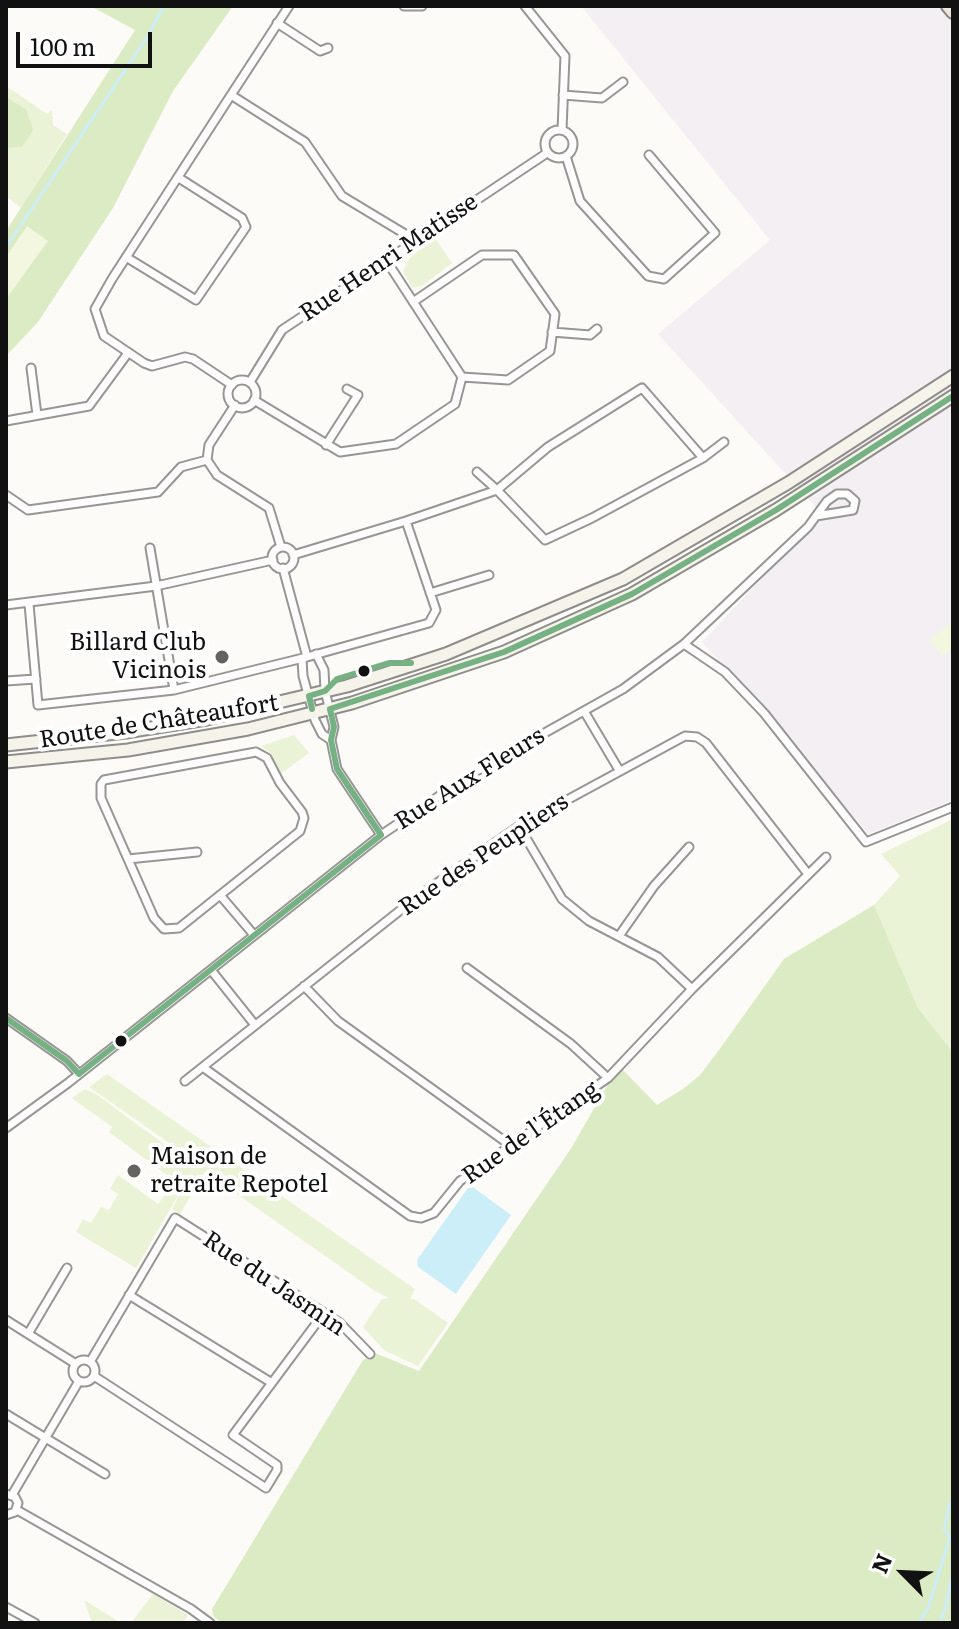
<!DOCTYPE html>
<meta charset="utf-8">
<style>
body{margin:0}
#map{position:relative;width:959px;height:1629px;overflow:hidden;background:#fdfbf7;font-family:Literata,serif}
canvas{display:block}
.frame{position:absolute;inset:0;border:8px solid #111;pointer-events:none}
.north{position:absolute;left:863px;top:1533px;width:80px;height:80px;-webkit-text-stroke:6px #fff;paint-order:stroke;rotate:294deg;font-size:22px;font-weight:700;line-height:32px;text-align:center;color:#111}
.north::after{content:'';display:block;margin:auto;width:28px;height:36px;background:#111;clip-path:polygon(50% 0,100% 100%,50% 72%,0 100%)}
.scale{position:absolute;left:16px;top:32px;width:136px;height:36px;box-sizing:border-box;border:4px solid #111;border-top:0;padding-left:10px;font-size:24px;line-height:28px;white-space:nowrap;color:#111;-webkit-text-stroke:6px #fff;paint-order:stroke}
</style>
<div id="map">
<canvas width="959" height="1629"></canvas>
<div class="frame"></div>
<div class="north">N</div>
<div class="scale">100 m</div>
</div>
<script>
const context = document.querySelector('canvas').getContext('2d');
context.lineJoin = 'round';
function fill(path, color) { context.fillStyle = color; context.fill(path, 'evenodd'); }
const shape = rows => new Path2D(rows.map(r => 'M' + r).join(''));
function trace(path, color, width, dash) { context.strokeStyle = color; context.lineWidth = width; context.lineCap = dash ? 'butt' : 'round'; context.setLineDash(dash || []); context.stroke(path); }
function drawText(font, color, halo, rows, align = 'center') {
  context.font = font + ' Literata,serif'; context.lineWidth = 8; context.setLineDash([]); context.textBaseline = 'middle'; context.strokeStyle = halo; context.fillStyle = color; for (const [text, x, y, turn = 0] of rows) {
    context.save(); context.translate(x, y); context.rotate((+turn || 0) * Math.PI / 180); context.textAlign = isNaN(turn) ? turn : align; if (halo) context.strokeText(text, 0, 0); context.fillText(text, 0, 0); context.restore();
  }
}
fill(shape([
 [581,6,953,6,953,800,869,834,702,642,822,514,658,334,770,240]
]), '#f4eff3');
fill(shape([
 [6,86,47,114,52,110,53,125,67,134,21,208,6,196,6,148,22,147,26,109,6,97],
 [435,238,452,263,422,286,412,288,403,271,410,257],
 [294,735,309,753,279,775,271,753,261,746],
 [953,819,952,835,953,1052,918,1008,874,905,900,876,881,854],
 [107,1074,415,1289,410,1299,414,1299,448,1323,418,1366,384,1350,363,1327,382,1299,389,1298,375,1291,207,1173,204,1173,180,1214,172,1209,194,1168,136,1268,76,1232,83,1219,91,1223,101,1207,109,1210,118,1194,110,1189,118,1175,158,1204,175,1181,109,1132,112,1127,72,1098,85,1089,96,1094,195,1167,198,1163,89,1087],
 [153,1594,188,1615,182,1623,131,1623],
 [84,1600,121,1623,92,1623]
]), '#eaf3d6');
fill(shape([
 [94,6,233,6,173,91,113,208,38,322,6,356,6,231,135,30,94,8],
 [6,97,26,109,33,130,22,147,6,148],
 [874,905,918,1008,953,1052,953,1623,222,1623,213,1616,212,1609,363,1360,375,1353,419,1371,572,1147,609,1082,621,1068,657,1105,683,1089,700,1075,719,1050,784,959]
]), '#dbebc3');
fill(shape([
 [27,226,48,241,6,299,6,257],
 [953,621,953,648,942,656,929,640]
]), '#f3f7e0');
fill(shape([
 [470,1185,511,1215,456,1294,418,1267,417,1260]
]), '#cbeef8');
trace(shape([
 [6,247,146,39,164,6],
 [919,1623,928,1608,950,1537,944,1530,950,1503,953,1500],
 [940,1623,946,1606,953,1572]
]), '#cbeef8', 3);
const minor = shape([
 [404,6,422,6],
 [525,6,565,56,562,130],
 [277,23,320,51,328,48],
 [231,95,289,6],
 [563,95,602,98,623,82],
 '545 144a14 14 0 1 1 28 0a14 14 0 1 1-28 0Z',
 [566,156,580,201,648,276,664,279,715,233,649,155],
 [126,257,196,300,246,227,242,218,179,178],
 [413,302,482,255,514,255,555,314,550,351,508,380,462,377],
 [552,332,590,335,597,329],
 [31,368,37,415],
 '228 394a14 14 0 1 1 28 0a14 14 0 1 1-28 0Z',
 [250,382,282,330,547,153],
 [232,385,193,359,185,357,152,366,144,363,104,336,95,309,112,279,231,95,305,142,342,196,415,240],
 [254,400,340,452,396,444,455,404,462,377,386,260],
 [235,405,209,445,207,460,217,475,269,508,281,547],
 [6,421,89,406,128,353],
 [326,445,358,395,347,389],
 [703,458,724,442],
 [6,495,28,510,158,492,181,467,207,460],
 '272 558a11 11 0 1 1 22 0a11 11 0 1 1-22 0Z',
 [150,548,174,690],
 [293,555,406,521,497,490,548,447,642,388,703,458,592,518,545,540,497,490,477,472],
 [283,568,307,657],
 [430,593,489,575],
 [29,604,38,705,174,690,307,657,429,623,436,610,406,521],
 [6,605,156,586,273,560],
 [684,644,725,672,764,713,866,842,953,807],
 [316,654,324,670,325,691,334,727,331,740,337,769,381,835],
 [302,659,303,676,315,720,322,734,331,740],
 [6,681,36,679],
 [584,711,619,770],
 [256,752,267,758,280,783,302,812,304,818,300,831,179,928,164,929,154,918,101,798,101,784,104,780,256,752],
 [519,826,562,899,589,921,658,957,692,989],
 [128,859,197,852],
 [220,895,254,935],
 [619,936,654,886,689,847],
 [467,968,571,1044,608,1078],
 [211,970,255,1025],
 [304,986,338,1021,510,1145],
 [6,1018,67,1061,79,1074],
 [204,1068,410,1216,421,1218,434,1213,460,1181,608,1078,692,989,826,857],
 [185,1081,417,897,519,826,685,736,697,737,706,743,808,874],
 [6,1128,68,1083,381,835,475,772,623,689,684,644,808,527,827,501,837,494,847,494,855,501,853,510,816,516],
 [129,1295,272,1383],
 [6,1320,76,1364],
 [28,1334,67,1268],
 '73 1371a11 11 0 1 1 22 0a11 11 0 1 1-22 0Z',
 [90,1362,175,1218,340,1323,370,1354],
 [94,1376,266,1488,277,1470,277,1465,233,1435,324,1313],
 [6,1414,105,1474],
 [6,1494,15,1497,18,1503,15,1512,6,1515],
 [12,1495,79,1381],
 [17,1510,191,1609,210,1623],
 [6,1607,35,1623]
]);
const secondary = shape([
 [6,745,126,732,207,719,347,686,446,654,623,579,788,483,953,376],
 [6,762,128,750,248,729,352,703,504,652,632,594,776,510,953,396]
]);
const primary = shape([
 [948,6,953,12]
]);
trace(minor, '#979695', 11);
trace(secondary, '#8e8d8b', 15);
trace(primary, '#858482', 16);
trace(minor, '#fffefe', 7);
trace(secondary, '#f6f3eb', 11);
trace(primary, '#eee7db', 12);
trace(shape([
 [312,709,309,696,325,691,337,679,389,663,411,663],
 [381,835,337,769,331,740,334,727,330,709,504,652,632,594,776,510,953,396],
 [6,1018,67,1061,79,1074],
 [79,1074,381,835]
]), '#76b184', 6);
for (const [x, y, r, color] of [
 [222,657,8,"#646362"],
 [364,671,7,"#111"],
 [121,1041,7,"#111"],
 [134,1171,8,"#646362"]
]) { const dot = new Path2D(); dot.arc(x, y, r, 0, 2 * Math.PI); context.fillStyle = color; context.fill(dot); trace(dot, '#fff', 3); }
drawText('24px', '#111', '#fff', [
 ["Rue Henri Matisse",389,258,-34],
 ["Route de Châteaufort",159,722,-9],
 ["Rue Aux Fleurs",470,779,-32],
 ["Rue des Peupliers",484,855,-34],
 ["Rue de l'Étang",531,1133,-35],
 ["Rue du Jasmin",274,1284,34]
]);
drawText('24px', '#111', '#fff', [
 ["Billard Club",206,643],
 ["Vicinois",206,671],
 ["Maison de",150,1157,"left"],
 ["retraite Repotel",150,1185,"left"]
], 'right');
</script>
